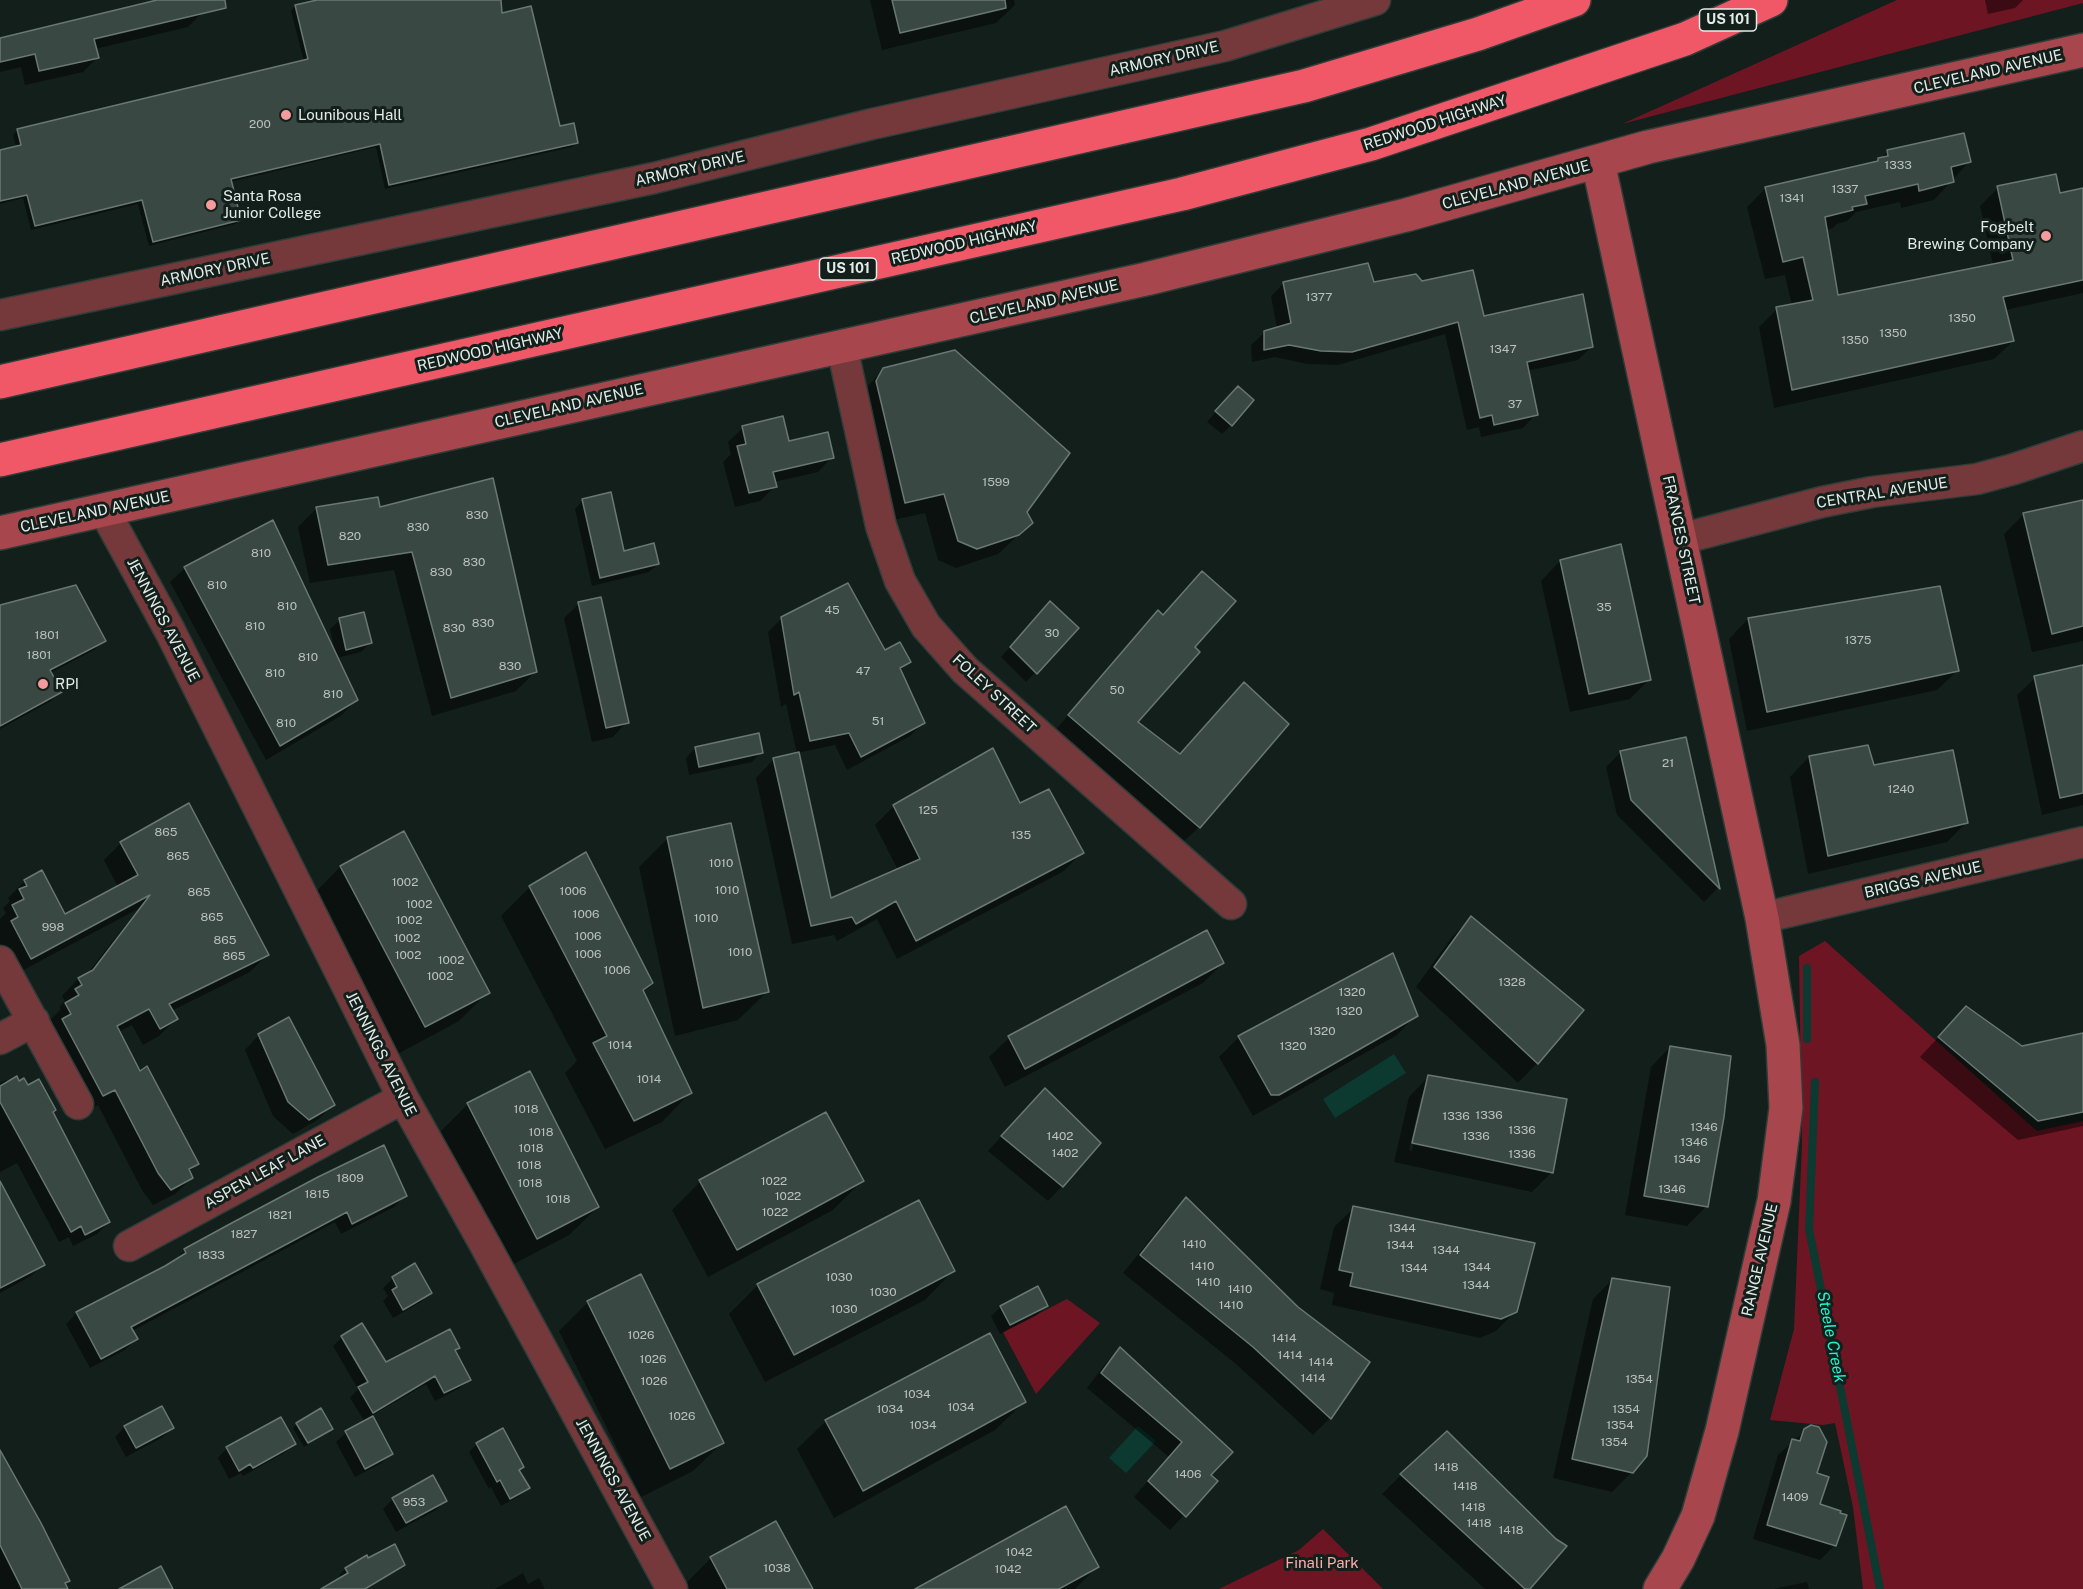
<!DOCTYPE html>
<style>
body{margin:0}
canvas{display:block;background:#121f1b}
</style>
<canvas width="2083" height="1589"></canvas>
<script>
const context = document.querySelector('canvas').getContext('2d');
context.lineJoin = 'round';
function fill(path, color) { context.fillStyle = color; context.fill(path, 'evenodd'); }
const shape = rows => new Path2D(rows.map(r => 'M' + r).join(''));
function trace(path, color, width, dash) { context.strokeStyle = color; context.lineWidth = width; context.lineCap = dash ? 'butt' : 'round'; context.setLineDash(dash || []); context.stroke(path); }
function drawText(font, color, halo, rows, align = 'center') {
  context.font = font + ' "Public Sans",sans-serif'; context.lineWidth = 6; context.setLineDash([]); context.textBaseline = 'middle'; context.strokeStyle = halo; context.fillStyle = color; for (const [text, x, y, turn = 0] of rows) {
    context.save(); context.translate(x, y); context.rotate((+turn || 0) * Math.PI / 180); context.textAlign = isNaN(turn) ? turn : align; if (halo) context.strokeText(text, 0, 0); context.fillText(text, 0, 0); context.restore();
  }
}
fill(shape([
 [1897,0,2083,0,2083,3,1622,124],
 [1825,941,2037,1131,2083,1121,2083,1589,1863,1589,1853,1507,1835,1423,1823,1425,1770,1420,1794,1329,1802,1145,1799,956],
 [1067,1299,1100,1323,1036,1394,1003,1332],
 [1323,1529,1383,1589,1219,1589,1299,1550]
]), '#6e1523');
fill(shape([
 [1394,1054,1406,1073,1335,1118,1323,1099],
 [1138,1426,1156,1441,1126,1473,1109,1458]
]), '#0c3930');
fill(shape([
 [164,0,199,0,202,13,188,27,95,49,97,58,83,72,25,85,21,67,0,72,0,39],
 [323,0,436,0,559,128,577,142,572,147,385,189,376,147,230,182,240,220,235,224,149,246,138,204,31,230,23,198,0,204,0,151,16,147,13,135,18,130,304,62,291,11,295,6],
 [870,0,1014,0,1015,5,996,23,882,50],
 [1985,0,2023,0,2015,8,1988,14],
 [1888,152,1969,162,1934,200,1901,208,1900,202,1856,212,1847,221,1837,224,1833,228,1826,230,1836,297,1993,265,1980,206,1998,188,2059,195,2083,190,2083,293,2005,310,2013,341,1994,359,1774,408,1759,327,1777,309,1792,306,1785,275,1765,279,1747,207,1765,189,1875,163],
 [1284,283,1373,284,1483,318,1591,347,1578,360,1527,371,1536,414,1523,428,1481,437,1479,427,1467,430,1445,334,1338,365,1307,364,1275,357,1252,362,1251,345,1265,332,1277,328,1271,296],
 [884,369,1025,512,1031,523,998,554,956,568,938,560,925,513,885,522,864,390],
 [1228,397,1231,425,1222,434,1207,422],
 [743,428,788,443,832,457,818,472,774,482,775,486,760,501,735,507,723,462,731,454,728,442],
 [583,500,623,552,658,564,649,572,592,586,575,509],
 [2083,502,2083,641,2032,652,2004,534,2024,514],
 [317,508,379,509,535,672,516,691,432,716,394,570,310,583,298,527],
 [1560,561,1649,680,1630,699,1570,712,1541,581],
 [185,568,335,652,330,629,340,620,370,643,361,652,336,658,356,700,342,715,266,760,170,582],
 [1202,573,1193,647,1136,722,1199,827,1182,843,1053,733,1142,629,1158,612,1162,616],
 [579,604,627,722,613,737,592,742,564,618],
 [0,607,104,640,94,650,50,673,60,691,51,701,0,729],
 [1044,610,1077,628,1026,682,1001,657],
 [782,618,909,662,899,671,923,723,910,736,847,770,835,745,797,753,830,900,898,870,875,825,894,806,1019,805,1082,852,1064,871,897,959,877,919,837,941,834,935,792,944,756,778,774,759,797,754,786,704,781,707,768,632],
 [1748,619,1957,671,1937,690,1747,731,1729,639],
 [2083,667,2083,805,2042,815,2017,695,2035,678],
 [1685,739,1718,888,1704,902,1617,815,1606,767,1621,752],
 [695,748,761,752,752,762,689,775,686,758],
 [1809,757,1873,767,1966,823,1947,842,1808,874,1790,777],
 [404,833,488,992,459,1021,396,1055,312,896,340,867],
 [668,838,767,992,738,1020,675,1036,639,867],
 [121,843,267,955,250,972,171,1011,176,1019,159,1036,143,1045,132,1025,118,1032,139,1073,197,1164,189,1172,192,1178,175,1194,153,1205,142,1190,98,1105,86,1111,49,1021,61,1009,59,1007,65,1001,62,996,78,979,87,974,138,909,14,975,0,949,0,919,6,913,3,908,10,901,8,898,25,881,64,916,118,887,104,860],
 [530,887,651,983,642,992,690,1093,662,1122,605,1149,565,1073,577,1061,501,916],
 [1471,918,1582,1010,1537,1063,1518,1083,1416,987,1452,937],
 [1207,932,1223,963,1203,983,1005,1087,989,1057,1009,1038],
 [1392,955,1416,1015,1397,1035,1253,1116,1219,1057,1239,1037],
 [1947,1028,2022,1048,2083,1035,2083,1126,2018,1140,1920,1057],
 [259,1035,333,1104,319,1119,293,1134,273,1116,245,1050],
 [1670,1047,1707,1206,1687,1226,1625,1215,1651,1067],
 [1428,1077,1552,1172,1532,1192,1394,1162,1409,1097],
 [1421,1097,1424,1097,1412,1151,1409,1150],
 [6,1080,8,1083,18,1083,28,1087,52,1112,109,1222,97,1234,73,1246,69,1237,59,1242,17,1163,0,1172,0,1083],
 [468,1104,598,1207,569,1235,508,1267,439,1133],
 [1030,1105,1062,1186,1048,1201,988,1151],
 [862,1181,833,1210,708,1277,672,1210,700,1182],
 [0,1195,43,1264,31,1276,0,1293],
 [405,1196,394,1207,341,1234,335,1222,132,1331,136,1339,125,1350,90,1368,66,1324,77,1313,174,1261,185,1250],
 [1186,1199,1330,1418,1313,1435,1236,1364,1123,1273,1169,1216],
 [1354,1208,1516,1311,1496,1331,1480,1338,1332,1305,1334,1293,1320,1289,1334,1227],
 [414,1265,431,1292,421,1302,393,1318,383,1301,388,1296,383,1288,393,1278],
 [953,1271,925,1300,765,1382,729,1314,758,1285],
 [1612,1280,1632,1472,1612,1492,1553,1478,1593,1299],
 [588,1302,722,1443,693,1471,641,1497,559,1331],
 [1046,1306,1037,1315,1000,1334,991,1316,1001,1307],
 [342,1337,385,1364,458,1347,454,1351,469,1379,460,1388,435,1401,426,1384,371,1416,391,1453,382,1463,355,1477,336,1442,346,1433,365,1422,350,1398,358,1389,333,1346],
 [1120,1349,1216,1481,1170,1530,1134,1497,1169,1457,1087,1388,1106,1363],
 [1024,1402,995,1430,834,1518,797,1449,826,1421],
 [162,1408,173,1427,163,1437,126,1457,115,1437,125,1427],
 [297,1424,331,1429,304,1447,293,1428],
 [1805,1431,1815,1474,1818,1505,1835,1545,1820,1560,1753,1539,1778,1455],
 [294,1444,284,1453,243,1476,241,1473,229,1479,218,1458,227,1448],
 [477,1444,518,1471,528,1488,519,1496,501,1506,491,1487,489,1489,469,1452],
 [0,1465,68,1581,64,1584,66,1589,0,1589],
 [1401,1475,1528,1589,1485,1589,1382,1494],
 [393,1499,445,1500,436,1510,396,1532,383,1509],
 [366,1557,368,1560,403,1565,396,1571,366,1589,325,1589,341,1579,339,1576,345,1569],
 [711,1558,811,1589,683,1589,682,1587],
 [1097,1567,1075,1589,922,1589],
 [523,1573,528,1584,539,1578,545,1589,495,1589],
 [1807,1582,1809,1589,1773,1589]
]), '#0007');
trace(shape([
 [1807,968,1807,1039],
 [1815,1082,1809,1229,1880,1589]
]), '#0c3930', 8);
const building = shape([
 [157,0,225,0,226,8,94,39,99,58,39,71,35,54,0,62,0,38,157,0],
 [317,0,501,0,502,13,531,6,560,126,574,123,578,143,389,185,380,144,231,179,241,220,153,242,142,200,35,226,27,195,0,201,0,150,21,145,17,129,308,59,295,5,317,0],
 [892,0,1005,0,1006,8,900,33,892,0],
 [1964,133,1971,162,1951,167,1954,182,1919,191,1918,184,1865,196,1867,204,1852,207,1853,210,1825,217,1838,295,2013,260,1997,186,2056,174,2060,193,2083,188,2083,280,2003,297,2014,341,1792,390,1776,307,1813,300,1803,257,1783,262,1765,187,1878,161,1878,158,1888,156,1887,150,1964,133],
 [1368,263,1374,282,1416,274,1422,281,1473,270,1484,316,1583,294,1593,347,1527,362,1538,415,1494,425,1492,415,1480,418,1458,322,1352,352,1321,351,1289,345,1264,350,1264,331,1291,323,1283,282,1368,263],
 [955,350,1070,453,1027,512,1033,523,1019,535,977,549,958,541,944,494,905,503,876,381,883,368,955,350],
 [1238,386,1254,400,1232,426,1215,411,1238,386],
 [783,416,789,441,828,432,834,458,773,472,777,487,749,493,737,446,746,444,742,426,783,416],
 [493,478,537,672,451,698,412,552,328,565,316,507,378,497,380,507,493,478],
 [611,492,624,551,654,543,659,564,600,578,582,499,611,492],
 [2083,500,2083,626,2052,634,2023,513,2083,500],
 [273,520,358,700,280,746,184,567,273,520],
 [1621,544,1651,680,1589,694,1560,560,1621,544],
 [1202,571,1236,601,1195,647,1200,652,1138,722,1180,754,1244,682,1289,724,1200,828,1068,715,1158,610,1163,615,1202,571],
 [848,583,885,650,900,642,911,662,900,668,925,723,861,757,849,733,810,741,799,692,794,695,781,617,848,583],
 [76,585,106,641,50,670,62,692,0,726,0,605,76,585],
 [1940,586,1959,671,1767,712,1748,618,1940,586],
 [601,597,629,723,606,728,578,602,601,597],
 [1050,601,1079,628,1037,674,1010,647,1050,601],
 [364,612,372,643,346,650,339,618,364,612],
 [2083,665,2083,793,2060,798,2034,676,2083,665],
 [759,733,763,753,699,767,695,747,759,733],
 [1686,737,1720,889,1631,800,1620,751,1686,737],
 [1868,745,1874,765,1953,750,1968,823,1828,856,1809,756,1868,745],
 [993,748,1020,803,1049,789,1084,853,916,941,896,901,856,924,852,917,811,926,773,758,799,752,831,898,920,859,893,805,993,748],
 [189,803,269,955,169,1004,178,1019,160,1029,149,1009,117,1026,140,1071,147,1066,199,1164,189,1169,193,1178,171,1190,158,1173,115,1090,103,1096,62,1019,71,1014,65,1003,79,995,75,989,82,985,78,978,93,970,150,895,31,959,11,921,18,917,12,905,24,899,19,889,27,886,24,880,42,870,65,914,138,875,120,842,189,803],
 [731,823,769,992,703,1008,667,837,731,823],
 [404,831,490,993,425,1027,340,866,404,831],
 [586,852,653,983,643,990,692,1093,634,1121,593,1043,607,1036,529,886,586,852],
 [1471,916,1584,1010,1538,1064,1434,967,1471,916],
 [1207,930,1224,963,1025,1069,1008,1036,1207,930],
 [1393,953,1418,1016,1279,1095,1271,1095,1238,1036,1393,953],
 [1966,1006,2022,1046,2083,1033,2083,1112,2038,1121,1938,1037,1966,1006],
 [289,1017,335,1105,309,1120,288,1102,258,1034,289,1017],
 [1670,1046,1731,1056,1724,1117,1708,1207,1644,1196,1670,1046],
 [530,1071,599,1207,537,1239,467,1103,530,1071],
 [1428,1075,1567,1099,1553,1173,1412,1143,1428,1075],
 [17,1076,19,1081,24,1078,28,1085,39,1079,56,1110,53,1112,110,1222,85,1235,81,1226,71,1232,0,1102,0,1086,17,1076],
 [1045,1088,1101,1143,1063,1187,1001,1136,1045,1088],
 [826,1112,864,1181,737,1250,699,1180,826,1112],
 [384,1145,407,1196,352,1224,347,1212,131,1327,138,1339,101,1359,76,1312,165,1266,186,1253,184,1249,228,1225,318,1177,384,1145],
 [0,1181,45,1265,0,1288,0,1181],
 [1186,1197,1298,1307,1370,1362,1331,1419,1253,1347,1140,1255,1186,1197],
 [919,1200,955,1271,794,1355,757,1284,919,1200],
 [1353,1206,1535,1243,1517,1312,1501,1319,1350,1286,1353,1273,1339,1270,1353,1206],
 [415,1263,432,1293,403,1310,392,1290,397,1287,392,1277,415,1263],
 [641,1274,724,1443,670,1469,587,1301,641,1274],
 [1612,1278,1670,1287,1647,1456,1633,1473,1572,1459,1612,1278],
 [1038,1286,1048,1306,1010,1325,1000,1306,1038,1286],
 [362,1323,386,1362,450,1329,460,1348,455,1350,471,1380,444,1393,435,1376,373,1413,358,1387,368,1382,341,1336,362,1323],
 [990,1333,1026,1402,863,1491,825,1420,990,1333],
 [1120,1347,1233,1452,1211,1475,1218,1481,1186,1517,1148,1481,1182,1442,1101,1373,1120,1347],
 [162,1406,174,1428,136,1448,124,1426,162,1406],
 [321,1408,333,1429,308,1443,296,1423,321,1408],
 [373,1416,393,1454,365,1469,345,1431,373,1416],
 [281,1417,296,1444,253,1468,250,1464,239,1471,226,1447,281,1417],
 [1811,1425,1819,1427,1827,1442,1817,1473,1829,1477,1820,1504,1841,1511,1840,1513,1847,1515,1836,1546,1767,1525,1792,1439,1800,1441,1804,1429,1811,1425],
 [503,1428,524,1467,519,1470,530,1488,510,1499,500,1480,497,1482,476,1443,503,1428],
 [1447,1431,1556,1539,1567,1546,1530,1589,1525,1589,1400,1474,1447,1431],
 [0,1450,41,1523,70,1581,65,1583,68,1589,22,1589,0,1545,0,1450],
 [433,1475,447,1501,406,1523,392,1498,433,1475],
 [1066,1506,1099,1567,1059,1589,915,1589,1066,1506],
 [776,1521,813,1589,727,1589,710,1557,776,1521],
 [395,1544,405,1565,365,1589,321,1589,348,1573,345,1568,367,1555,368,1558,395,1544],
 [161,1566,173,1589,119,1589,161,1566]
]);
fill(building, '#3a4844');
trace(building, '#697873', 1.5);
const street = shape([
 [0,315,654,178,872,124,1225,46,1375,0],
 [842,347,881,526,900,581,926,626,965,670,1231,904],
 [104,510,170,631,403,1098,484,1243,672,1589],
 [1681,539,1822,502,1872,492,1977,479,2014,469,2083,446],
 [1762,918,2083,842],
 [0,961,78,1104],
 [0,1039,34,1021],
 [129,1246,403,1098]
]);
const secondary = shape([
 [1598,162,1762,918,1783,1045,1786,1108,1774,1201,1722,1431,1698,1516,1678,1559,1660,1589],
 [0,533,1146,279,1406,215,1648,147,2083,50]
]);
const highway = shape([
 [0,382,1304,86,1478,34,1574,0],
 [0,460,1182,194,1371,144,1685,39,1771,0]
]);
trace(street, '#2f3c38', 33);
trace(secondary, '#2f3c38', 36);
trace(highway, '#2f3c38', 36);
trace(street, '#75393c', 30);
trace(secondary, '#a7464d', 33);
trace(highway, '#f05867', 33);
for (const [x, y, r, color] of [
 [286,115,6,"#f59b9d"],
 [211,205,6,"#f59b9d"],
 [2046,236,6,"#f59b9d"],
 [43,684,6,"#f59b9d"]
]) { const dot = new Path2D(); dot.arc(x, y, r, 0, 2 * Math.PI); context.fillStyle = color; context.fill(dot); trace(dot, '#121f1b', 2); }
drawText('12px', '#b9c2bf', null, [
 ["200",260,124],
 ["1333",1898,165],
 ["1337",1845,189],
 ["1341",1792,198],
 ["1377",1319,297],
 ["1350",1962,318],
 ["1350",1893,333],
 ["1350",1855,340],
 ["1347",1503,349],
 ["37",1515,404],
 ["1599",996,482],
 ["830",477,515],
 ["830",418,527],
 ["820",350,536],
 ["810",261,553],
 ["830",474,562],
 ["830",441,572],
 ["810",217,585],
 ["810",287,606],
 ["35",1604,607],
 ["45",832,610],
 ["830",483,623],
 ["810",255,626],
 ["830",454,628],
 ["30",1052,633],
 ["1801",47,635],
 ["1375",1858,640],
 ["1801",39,655],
 ["810",308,657],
 ["830",510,666],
 ["47",863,671],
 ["810",275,673],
 ["50",1117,690],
 ["810",333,694],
 ["51",878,721],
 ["810",286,723],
 ["21",1668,763],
 ["1240",1901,789],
 ["125",928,810],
 ["865",166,832],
 ["135",1021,835],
 ["865",178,856],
 ["1010",721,863],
 ["1002",405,882],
 ["1010",727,890],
 ["1006",573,891],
 ["865",199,892],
 ["1002",419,904],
 ["1006",586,914],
 ["865",212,917],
 ["1010",706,918],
 ["1002",409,920],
 ["998",53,927],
 ["1006",588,936],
 ["1002",407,938],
 ["865",225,940],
 ["1010",740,952],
 ["1006",588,954],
 ["1002",408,955],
 ["865",234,956],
 ["1002",451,960],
 ["1006",617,970],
 ["1002",440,976],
 ["1328",1512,982],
 ["1320",1352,992],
 ["1320",1349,1011],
 ["1320",1322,1031],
 ["1014",620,1045],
 ["1320",1293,1046],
 ["1014",649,1079],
 ["1018",526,1109],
 ["1336",1489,1115],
 ["1336",1456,1116],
 ["1346",1704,1127],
 ["1336",1522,1130],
 ["1018",541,1132],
 ["1402",1060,1136],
 ["1336",1476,1136],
 ["1346",1694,1142],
 ["1018",531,1148],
 ["1402",1065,1153],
 ["1336",1522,1154],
 ["1346",1687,1159],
 ["1018",529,1165],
 ["1809",350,1178],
 ["1022",774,1181],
 ["1018",530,1183],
 ["1346",1672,1189],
 ["1815",317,1194],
 ["1022",788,1196],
 ["1018",558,1199],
 ["1022",775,1212],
 ["1821",280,1215],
 ["1344",1402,1228],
 ["1827",244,1234],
 ["1410",1194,1244],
 ["1344",1400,1245],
 ["1344",1446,1250],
 ["1833",211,1255],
 ["1410",1202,1266],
 ["1344",1477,1267],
 ["1344",1414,1268],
 ["1030",839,1277],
 ["1410",1208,1282],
 ["1344",1476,1285],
 ["1410",1240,1289],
 ["1030",883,1292],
 ["1410",1231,1305],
 ["1030",844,1309],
 ["1026",641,1335],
 ["1414",1284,1338],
 ["1414",1290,1355],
 ["1026",653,1359],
 ["1414",1321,1362],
 ["1414",1313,1378],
 ["1354",1639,1379],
 ["1026",654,1381],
 ["1034",917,1394],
 ["1034",961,1407],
 ["1034",890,1409],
 ["1354",1626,1409],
 ["1026",682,1416],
 ["1034",923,1425],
 ["1354",1620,1425],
 ["1354",1614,1442],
 ["1418",1446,1467],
 ["1406",1188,1474],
 ["1418",1465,1486],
 ["1409",1795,1497],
 ["953",414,1502],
 ["1418",1473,1507],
 ["1418",1479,1523],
 ["1418",1511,1530],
 ["1042",1019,1552],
 ["1038",777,1568],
 ["1042",1008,1569]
]);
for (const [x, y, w] of [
 [1728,20,57],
 [848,269,57]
]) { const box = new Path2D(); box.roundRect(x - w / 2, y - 11, w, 22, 4.5); context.fillStyle = '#121f1b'; context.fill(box); trace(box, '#e3ebe8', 1.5); }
drawText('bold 14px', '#e3ebe8', null, [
 ["US 101",1728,20],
 ["US 101",848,269]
]);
drawText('15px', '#e3ebe8', '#121f1b', [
 ["ARMORY DRIVE",1164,59,-13],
 ["CLEVELAND AVENUE",1988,72,-13],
 ["REDWOOD HIGHWAY",1435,123,-18],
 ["ARMORY DRIVE",690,169,-13],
 ["CLEVELAND AVENUE",1516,185,-15],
 ["REDWOOD HIGHWAY",964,243,-13],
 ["ARMORY DRIVE",215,270,-12],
 ["CLEVELAND AVENUE",1044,302,-13],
 ["REDWOOD HIGHWAY",490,350,-13],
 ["CLEVELAND AVENUE",569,406,-13],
 ["CENTRAL AVENUE",1882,493,-9],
 ["CLEVELAND AVENUE",95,512,-12],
 ["FRANCES STREET",1681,540,78],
 ["JENNINGS AVENUE",163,620,62],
 ["FOLEY STREET",994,694,43],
 ["BRIGGS AVENUE",1923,880,-13],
 ["JENNINGS AVENUE",381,1054,63],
 ["ASPEN LEAF LANE",265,1172,-29],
 ["RANGE AVENUE",1760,1260,-77],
 ["JENNINGS AVENUE",613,1480,61]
]);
drawText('15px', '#e3ebe8', '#121f1b', [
 ["Lounibous Hall",298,115],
 ["Santa Rosa",223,196],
 ["Junior College",223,213],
 ["Fogbelt",2034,227,"right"],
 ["Brewing Company",2034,244,"right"],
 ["RPI",55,684]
], 'left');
drawText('15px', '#fdadae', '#121f1b', [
 ["Finali Park",1322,1563]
]);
drawText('italic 16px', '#22f2cd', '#121f1b', [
 ["Steele Creek",1831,1337,79]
]);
</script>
